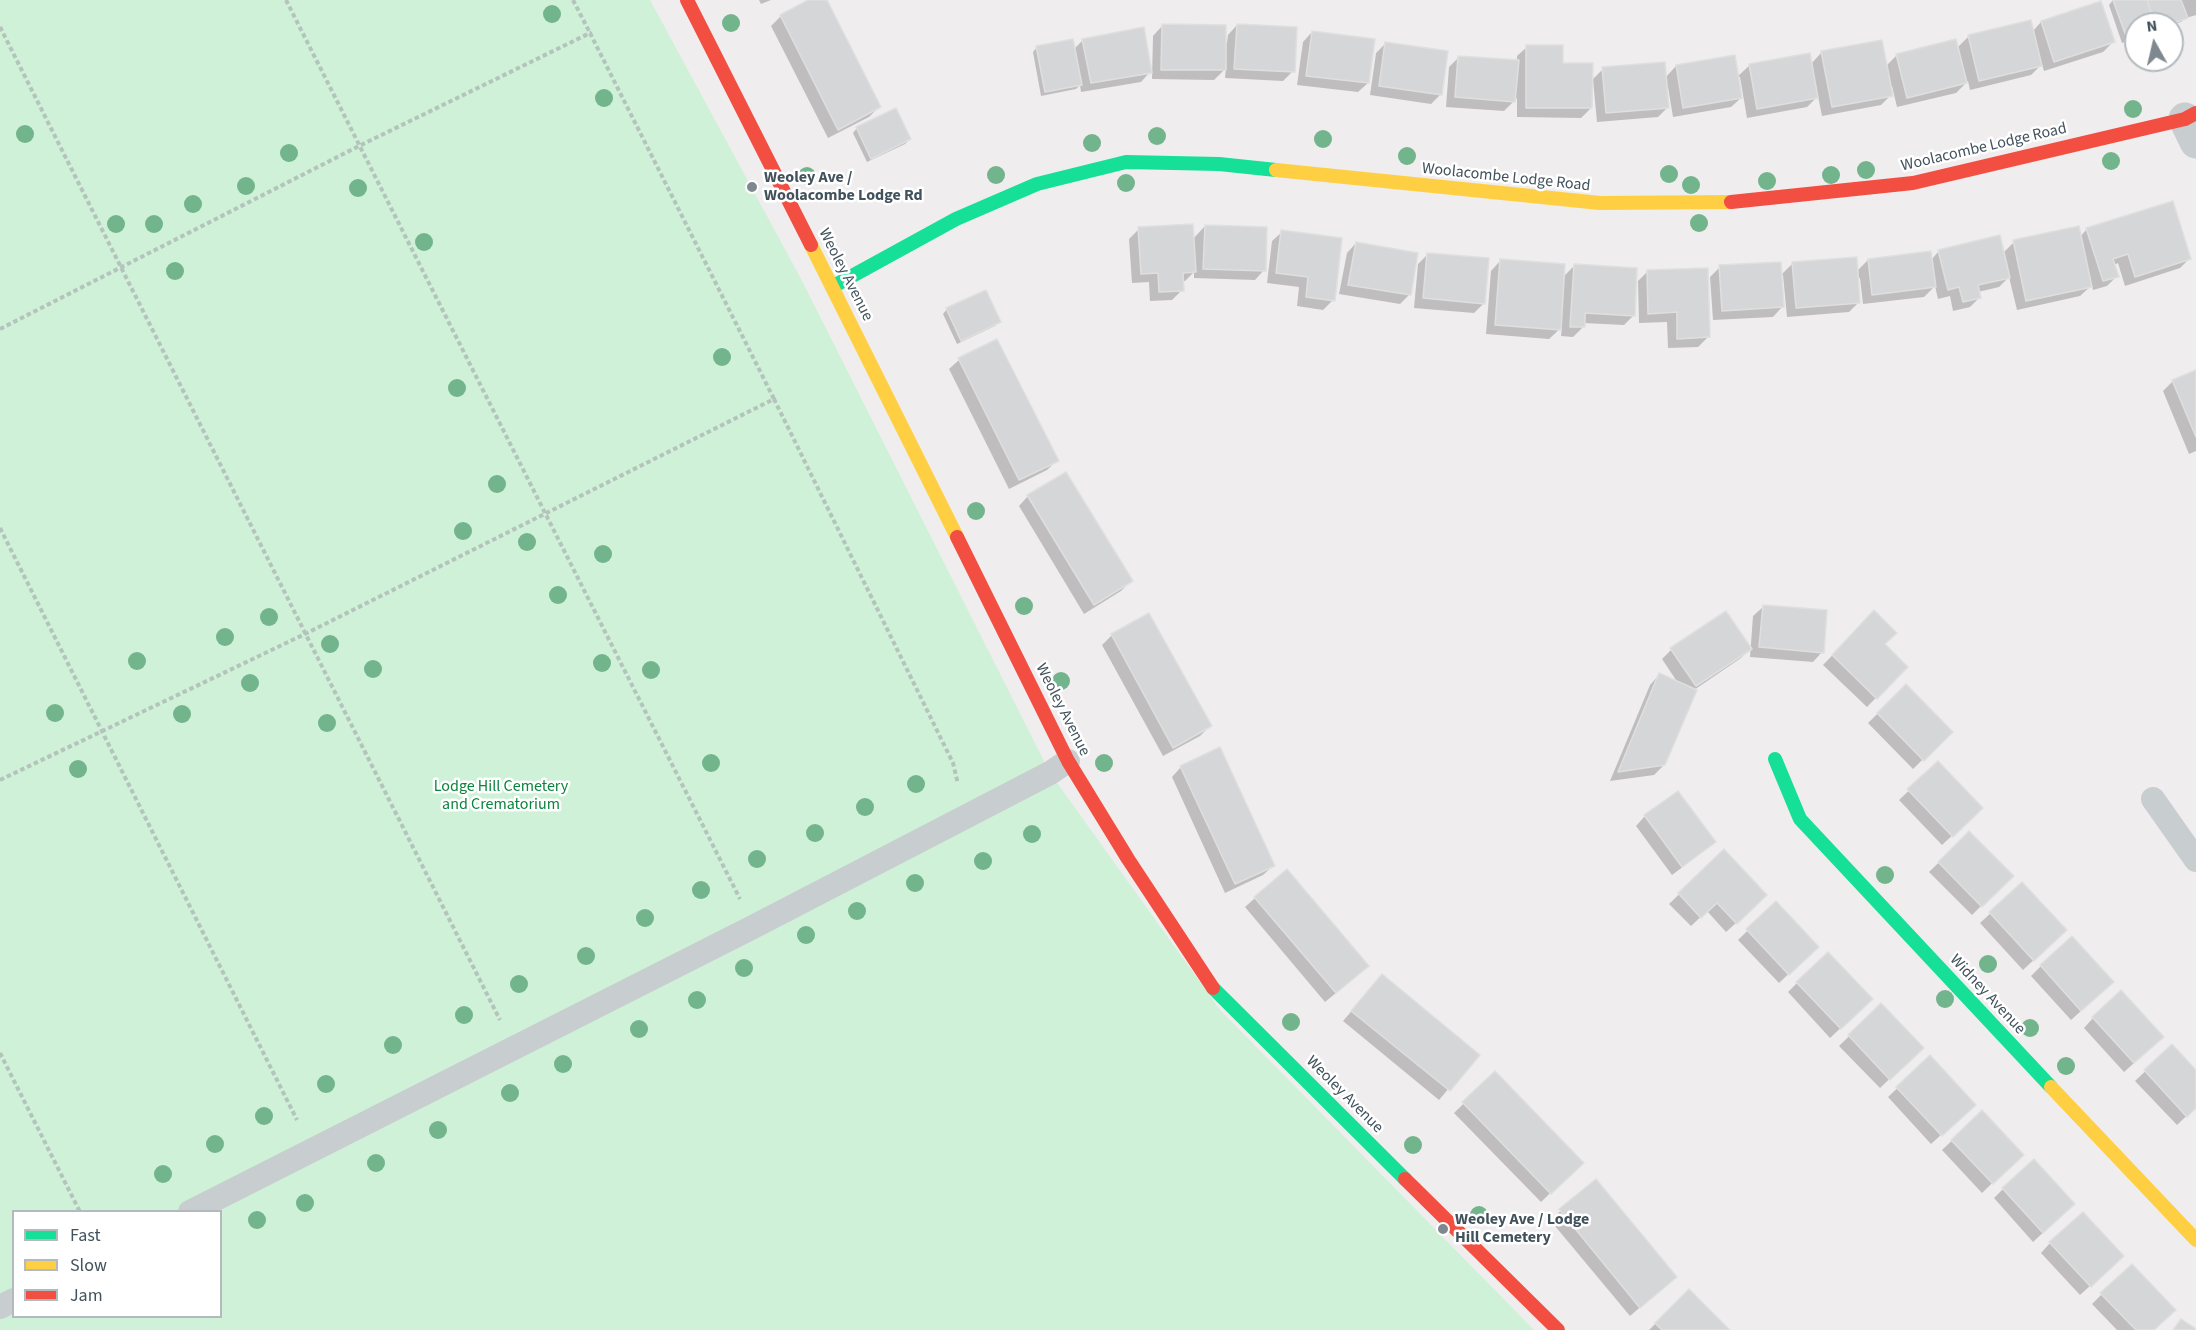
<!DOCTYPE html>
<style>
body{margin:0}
#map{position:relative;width:2196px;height:1330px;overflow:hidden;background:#efeded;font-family:"Source Sans 3",sans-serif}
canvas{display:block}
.legend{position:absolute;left:12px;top:1210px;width:210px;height:108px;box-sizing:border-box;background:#fff;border:2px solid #b3babe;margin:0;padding:8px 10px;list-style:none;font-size:18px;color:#42525c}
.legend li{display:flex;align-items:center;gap:12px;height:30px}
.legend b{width:30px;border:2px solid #b3babe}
.north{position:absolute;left:2124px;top:12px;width:60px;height:60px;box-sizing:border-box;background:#fff;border:2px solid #b3babe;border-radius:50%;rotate:352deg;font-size:16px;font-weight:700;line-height:24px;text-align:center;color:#42525c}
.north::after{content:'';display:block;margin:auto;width:21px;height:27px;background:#7f888f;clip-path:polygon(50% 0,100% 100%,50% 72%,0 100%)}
</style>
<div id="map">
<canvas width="2196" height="1330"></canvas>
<ul class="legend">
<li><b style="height:8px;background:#16e098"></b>Fast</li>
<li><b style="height:8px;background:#ffcf43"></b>Slow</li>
<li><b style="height:8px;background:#f24e42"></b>Jam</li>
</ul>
<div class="north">N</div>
</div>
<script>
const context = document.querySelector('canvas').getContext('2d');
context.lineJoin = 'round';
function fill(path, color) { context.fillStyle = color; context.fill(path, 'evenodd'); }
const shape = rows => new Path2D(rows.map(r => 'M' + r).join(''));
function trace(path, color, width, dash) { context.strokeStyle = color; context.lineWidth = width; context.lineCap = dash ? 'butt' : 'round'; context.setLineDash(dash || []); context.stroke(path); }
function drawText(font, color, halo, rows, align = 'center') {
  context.font = font + ' "Source Sans 3",sans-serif'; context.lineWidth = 5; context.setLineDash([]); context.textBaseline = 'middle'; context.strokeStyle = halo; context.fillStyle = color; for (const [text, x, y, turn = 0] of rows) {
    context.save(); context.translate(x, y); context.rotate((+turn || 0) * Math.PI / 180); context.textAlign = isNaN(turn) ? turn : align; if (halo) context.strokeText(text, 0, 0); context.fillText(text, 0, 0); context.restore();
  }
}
fill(shape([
 [0,0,650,0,800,277,1050,773,1220,1010,1534,1330,0,1330],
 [14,1212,220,1212,220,1316,14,1316]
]), '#cff1d8');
fill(shape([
 [759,0,771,0,761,4],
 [812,0,825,0,879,107,869,117,828,138,771,26,781,16],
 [2113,0,2196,0,2196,15,2186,18,2181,22,2172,25,2136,24,2136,38,2122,43,2109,5],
 [2100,3,2113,42,2103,52,2044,71,2042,64,2031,75,1970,90,1968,81,1956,93,1897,107,1892,86,1889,86,1891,95,1881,105,1822,116,1818,96,1807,107,1747,118,1740,77,1737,77,1741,98,1731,107,1673,117,1668,87,1666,87,1668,107,1658,117,1597,122,1593,80,1591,81,1603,69,1665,78,1676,66,1734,57,1737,77,1750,65,1811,64,1821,53,1886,66,1897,55,1957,48,1969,36,2033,31,2041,22],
 [1237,25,1293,71,1283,81,1225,78,1226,68,1214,80,1152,79,1153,36,1162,26,1227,43,1228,35],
 [1312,32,1368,83,1358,92,1297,85,1303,42],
 [1083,40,1150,72,1141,82,1081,92,1080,85,1076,89,1041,96,1033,52,1037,47,1074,49],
 [1385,44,1441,94,1431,104,1370,95,1376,53],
 [1527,47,1561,64,1591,108,1581,118,1517,117,1517,98,1504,111,1446,107,1449,67,1459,57,1517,62,1517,56],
 [857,128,910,139,905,144,867,162,853,133],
 [1205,226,1264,270,1255,280,1194,278,1194,272,1185,281,1182,281,1182,290,1172,300,1150,301,1149,282,1132,283,1129,239,1139,229,1193,239],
 [2087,229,2189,259,2180,268,2125,286,2118,263,2114,265,2117,276,2107,286,2093,290,2092,285,2080,296,2017,310,2009,277,1999,287,1978,292,1980,297,1970,307,1953,311,1950,296,1938,299,1935,286,1924,297,1863,304,1860,278,1857,279,1859,302,1849,312,1787,317,1783,275,1781,275,1793,263,1856,272,1868,260,1931,260,1939,251,2003,253,2014,242,2080,237],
 [1282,232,1333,300,1323,310,1297,306,1299,287,1267,283,1272,241],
 [1356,243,1409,295,1400,304,1339,294,1347,253],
 [1428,254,1484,303,1474,313,1414,308,1418,264],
 [1500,261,1563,277,1574,266,1633,316,1624,325,1583,323,1583,327,1573,337,1561,336,1562,327,1549,339,1486,334,1491,271],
 [1720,267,1782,307,1773,317,1713,320,1710,277],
 [1648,271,1708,337,1698,347,1668,348,1667,322,1639,323,1638,281],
 [947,309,999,322,995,326,957,344,943,314],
 [997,341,1057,460,1047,470,1009,489,949,369,959,360],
 [2196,372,2196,451,2189,454,2163,391,2173,381],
 [1028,496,1131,581,1121,591,1084,614,1019,506],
 [1763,607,1822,652,1813,662,1750,657,1753,616],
 [1874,612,1883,644,1906,667,1867,707,1823,665],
 [1112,635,1210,726,1200,736,1163,756,1102,645],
 [1750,649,1741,658,1694,690,1664,765,1654,775,1610,781,1650,685,1659,675,1678,683,1662,659,1671,650],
 [1906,686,1951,732,1913,769,1868,723],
 [1938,763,1971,818,1942,845,1899,800],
 [1181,767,1273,866,1263,875,1225,893,1172,777],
 [1645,816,1714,842,1704,851,1672,875,1636,826],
 [1969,833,2011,876,1972,915,1929,872],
 [1724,851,1756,905,1726,932,1707,911,1691,926,1669,904],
 [2022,884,2055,940,2023,970,1980,923],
 [1255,898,1358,975,1325,1002,1245,907],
 [1776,903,1817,947,1779,983,1738,940],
 [2041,966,2102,992,2071,1020,2031,976],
 [1382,976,1477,1055,1439,1100,1343,1021],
 [1797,983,1861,1009,1830,1038,1788,992],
 [1881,1005,1922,1048,1880,1088,1839,1046],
 [2093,1018,2152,1047,2124,1072,2084,1028],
 [2172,1046,2196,1072,2196,1107,2177,1125,2135,1081],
 [1930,1057,1964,1114,1931,1144,1888,1097],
 [1495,1073,1581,1163,1541,1202,1454,1113],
 [1981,1113,2021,1155,1982,1193,1942,1150],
 [1596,1181,1675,1277,1630,1316,1550,1220],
 [2003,1189,2063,1214,2033,1242,1994,1198],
 [2050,1243,2112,1266,2080,1295,2041,1253],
 [1689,1291,1727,1330,1649,1330],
 [2102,1294,2153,1330,2117,1330,2092,1304]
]), '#0003');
const building = shape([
 [808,0,827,0,881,107,838,130,780,15,808,0],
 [2113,0,2147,0,2155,24,2136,24,2136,36,2127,39,2113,0],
 [2147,0,2181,0,2188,18,2171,24,2155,24,2147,0],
 [2101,1,2115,42,2054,62,2041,21,2101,1],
 [2031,20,2042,66,1979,81,1968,35,2031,20],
 [1162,24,1226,25,1226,70,1161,70,1162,24],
 [1237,24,1297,27,1295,72,1234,69,1237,24],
 [1144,27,1152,73,1091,83,1082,39,1144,27],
 [1312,31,1375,39,1369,83,1306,76,1312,31],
 [1073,39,1082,85,1045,92,1036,46,1073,39],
 [1956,39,1967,83,1907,98,1896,54,1956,39],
 [1882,40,1893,96,1832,107,1821,51,1882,40],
 [1385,42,1448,51,1442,95,1379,86,1385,42],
 [1526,45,1563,45,1563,63,1593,63,1592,108,1526,108,1526,45],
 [1810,53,1818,98,1757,109,1749,64,1810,53],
 [1735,55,1742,98,1683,108,1676,65,1735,55],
 [1458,56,1519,60,1515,102,1455,97,1458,56],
 [1665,62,1669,108,1606,113,1602,67,1665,62],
 [896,108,911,139,871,159,856,127,896,108],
 [2173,201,2191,259,2135,277,2128,254,2113,259,2119,277,2103,281,2086,228,2173,201],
 [1193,224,1196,272,1183,273,1184,291,1159,292,1158,273,1141,274,1138,227,1193,224],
 [1205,225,1267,227,1266,271,1203,269,1205,225],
 [2079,226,2092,287,2026,301,2013,240,2079,226],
 [1281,230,1342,238,1335,301,1306,297,1308,277,1276,273,1281,230],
 [2000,235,2010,278,1978,285,1981,298,1963,302,1959,287,1948,290,1938,250,2000,235],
 [1356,242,1418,253,1411,295,1348,285,1356,242],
 [1931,251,1936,287,1872,295,1868,259,1931,251],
 [1427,253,1489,258,1485,304,1423,298,1427,253],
 [1857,257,1860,303,1796,308,1792,262,1857,257],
 [1500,259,1565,264,1561,330,1495,325,1500,259],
 [1781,262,1784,307,1722,311,1719,265,1781,262],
 [1574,264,1637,268,1635,316,1585,313,1585,327,1570,327,1574,264],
 [1708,268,1710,337,1677,339,1677,312,1648,314,1647,270,1708,268],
 [986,290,1001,322,961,341,946,308,986,290],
 [997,339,1059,461,1019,480,958,358,997,339],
 [2196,370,2196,437,2172,380,2196,370],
 [1066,472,1133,581,1094,605,1027,495,1066,472],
 [1763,605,1827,610,1824,653,1759,647,1763,605],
 [1874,610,1897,633,1885,644,1908,667,1877,699,1832,655,1874,610],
 [1726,611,1752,649,1696,686,1670,648,1726,611],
 [1149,613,1212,726,1173,748,1111,634,1149,613],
 [1659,673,1697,690,1665,765,1618,772,1659,673],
 [1906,684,1953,732,1924,761,1877,713,1906,684],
 [1220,747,1275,866,1235,884,1180,766,1220,747],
 [1938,761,1983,808,1953,837,1907,789,1938,761],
 [1678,791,1716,842,1682,867,1644,815,1678,791],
 [1969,831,2014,876,1982,907,1938,862,1969,831],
 [1724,849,1767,895,1737,924,1717,903,1701,918,1678,893,1724,849],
 [1287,869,1369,966,1336,993,1254,897,1287,869],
 [2022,882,2067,930,2034,961,1989,912,2022,882],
 [1776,901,1819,947,1789,975,1746,929,1776,901],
 [2072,936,2114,982,2081,1011,2040,965,2072,936],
 [1828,952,1873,999,1841,1029,1796,982,1828,952],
 [1382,974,1480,1055,1450,1091,1351,1011,1382,974],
 [2121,990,2164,1037,2134,1063,2092,1017,2121,990],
 [1881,1003,1924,1048,1890,1080,1848,1035,1881,1003],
 [2172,1044,2196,1070,2196,1108,2187,1117,2144,1070,2172,1044],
 [1930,1055,1976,1105,1942,1136,1896,1087,1930,1055],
 [1495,1071,1584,1163,1551,1194,1462,1102,1495,1071],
 [1982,1110,2024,1155,1993,1184,1951,1140,1982,1110],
 [2034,1159,2075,1204,2043,1233,2002,1188,2034,1159],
 [1596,1179,1677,1277,1640,1308,1559,1209,1596,1179],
 [2083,1212,2124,1256,2091,1287,2049,1242,2083,1212],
 [2132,1264,2176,1310,2154,1330,2136,1330,2100,1293,2132,1264],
 [1689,1289,1730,1330,1662,1330,1655,1323,1689,1289],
 [2181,1319,2196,1329,2196,1330,2173,1330,2181,1319]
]);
fill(building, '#d5d6d7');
trace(building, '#dfdfe0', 1.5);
trace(shape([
 [286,0,740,899],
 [573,0,590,33],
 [0,27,500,1020],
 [0,329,359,146,590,33,774,399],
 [0,528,297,1120],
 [0,780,305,634,774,399,953,763,958,784],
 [0,1053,80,1212]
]), '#b4c4bd', 4, [4.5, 3]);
trace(shape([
 [2153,799,2196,860],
 [190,1212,753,927,1050,773,1068,761],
 [0,1307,14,1300]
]), '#c8cdcf', 24);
trace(shape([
 [2185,119,2196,142]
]), '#c8cdcf', 33);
trace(shape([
 [832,287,956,219,1037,184,1126,162,1219,164,1276,170],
 [1775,759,1800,819,2051,1087],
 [1213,988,1405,1179]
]), '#16e098', 14);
trace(shape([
 [1276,170,1600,203,1731,202],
 [811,245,957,537],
 [2051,1087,2196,1240]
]), '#ffcf43', 14);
trace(shape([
 [687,0,811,245],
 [1731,202,1913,183,2185,119,2196,113],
 [957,537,1068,761,1128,859,1213,988],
 [1405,1179,1558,1330]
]), '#f24e42', 14);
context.fillStyle = '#72b48c';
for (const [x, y] of [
 [552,14],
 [731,23],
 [604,98],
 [2133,109],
 [25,134],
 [1157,136],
 [1323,139],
 [1092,143],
 [289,153],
 [1407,156],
 [2111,161],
 [1866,170],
 [1669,174],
 [996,175],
 [1831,175],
 [807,176],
 [1767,181],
 [1126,183],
 [1691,185],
 [246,186],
 [358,188],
 [193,204],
 [1699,223],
 [116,224],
 [154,224],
 [424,242],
 [175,271],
 [722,357],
 [457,388],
 [497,484],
 [976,511],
 [463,531],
 [527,542],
 [603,554],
 [558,595],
 [1024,606],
 [269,617],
 [225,637],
 [330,644],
 [137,661],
 [602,663],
 [373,669],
 [651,670],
 [1061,681],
 [250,683],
 [55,713],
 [182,714],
 [327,723],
 [711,763],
 [1104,763],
 [78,769],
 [916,784],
 [865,807],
 [815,833],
 [1032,834],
 [757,859],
 [983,861],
 [1885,875],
 [915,883],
 [701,890],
 [857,911],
 [645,918],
 [806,935],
 [586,956],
 [1988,964],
 [744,968],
 [519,984],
 [1945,999],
 [697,1000],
 [464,1015],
 [1291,1022],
 [2030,1028],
 [639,1029],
 [393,1045],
 [563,1064],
 [2066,1066],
 [326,1084],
 [510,1093],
 [264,1116],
 [438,1130],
 [215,1144],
 [1413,1145],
 [376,1163],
 [163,1174],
 [305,1203],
 [1479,1215],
 [257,1220]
]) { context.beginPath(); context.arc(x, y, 9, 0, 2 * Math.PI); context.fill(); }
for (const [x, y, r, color] of [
 [752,187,6,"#7f888f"],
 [1443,1229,6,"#7f888f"]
]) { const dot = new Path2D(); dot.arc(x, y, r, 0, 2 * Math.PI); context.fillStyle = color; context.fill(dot); trace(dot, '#fff', 2); }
drawText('16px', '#42525c', '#fff', [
 ["Woolacombe Lodge Road",1984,148,-13],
 ["Woolacombe Lodge Road",1506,178,6],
 ["Weoley Avenue",845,275,63],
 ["Weoley Avenue",1062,710,63],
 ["Widney Avenue",1987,995,47],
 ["Weoley Avenue",1344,1095,45]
]);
drawText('bold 16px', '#42525c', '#fff', [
 ["Weoley Ave /",764,178],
 ["Woolacombe Lodge Rd",764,196],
 ["Weoley Ave / Lodge",1455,1220],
 ["Hill Cemetery",1455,1238]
], 'left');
drawText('16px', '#0b853d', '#fff', [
 ["Lodge Hill Cemetery",501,787],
 ["and Crematorium",501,805]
]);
</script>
